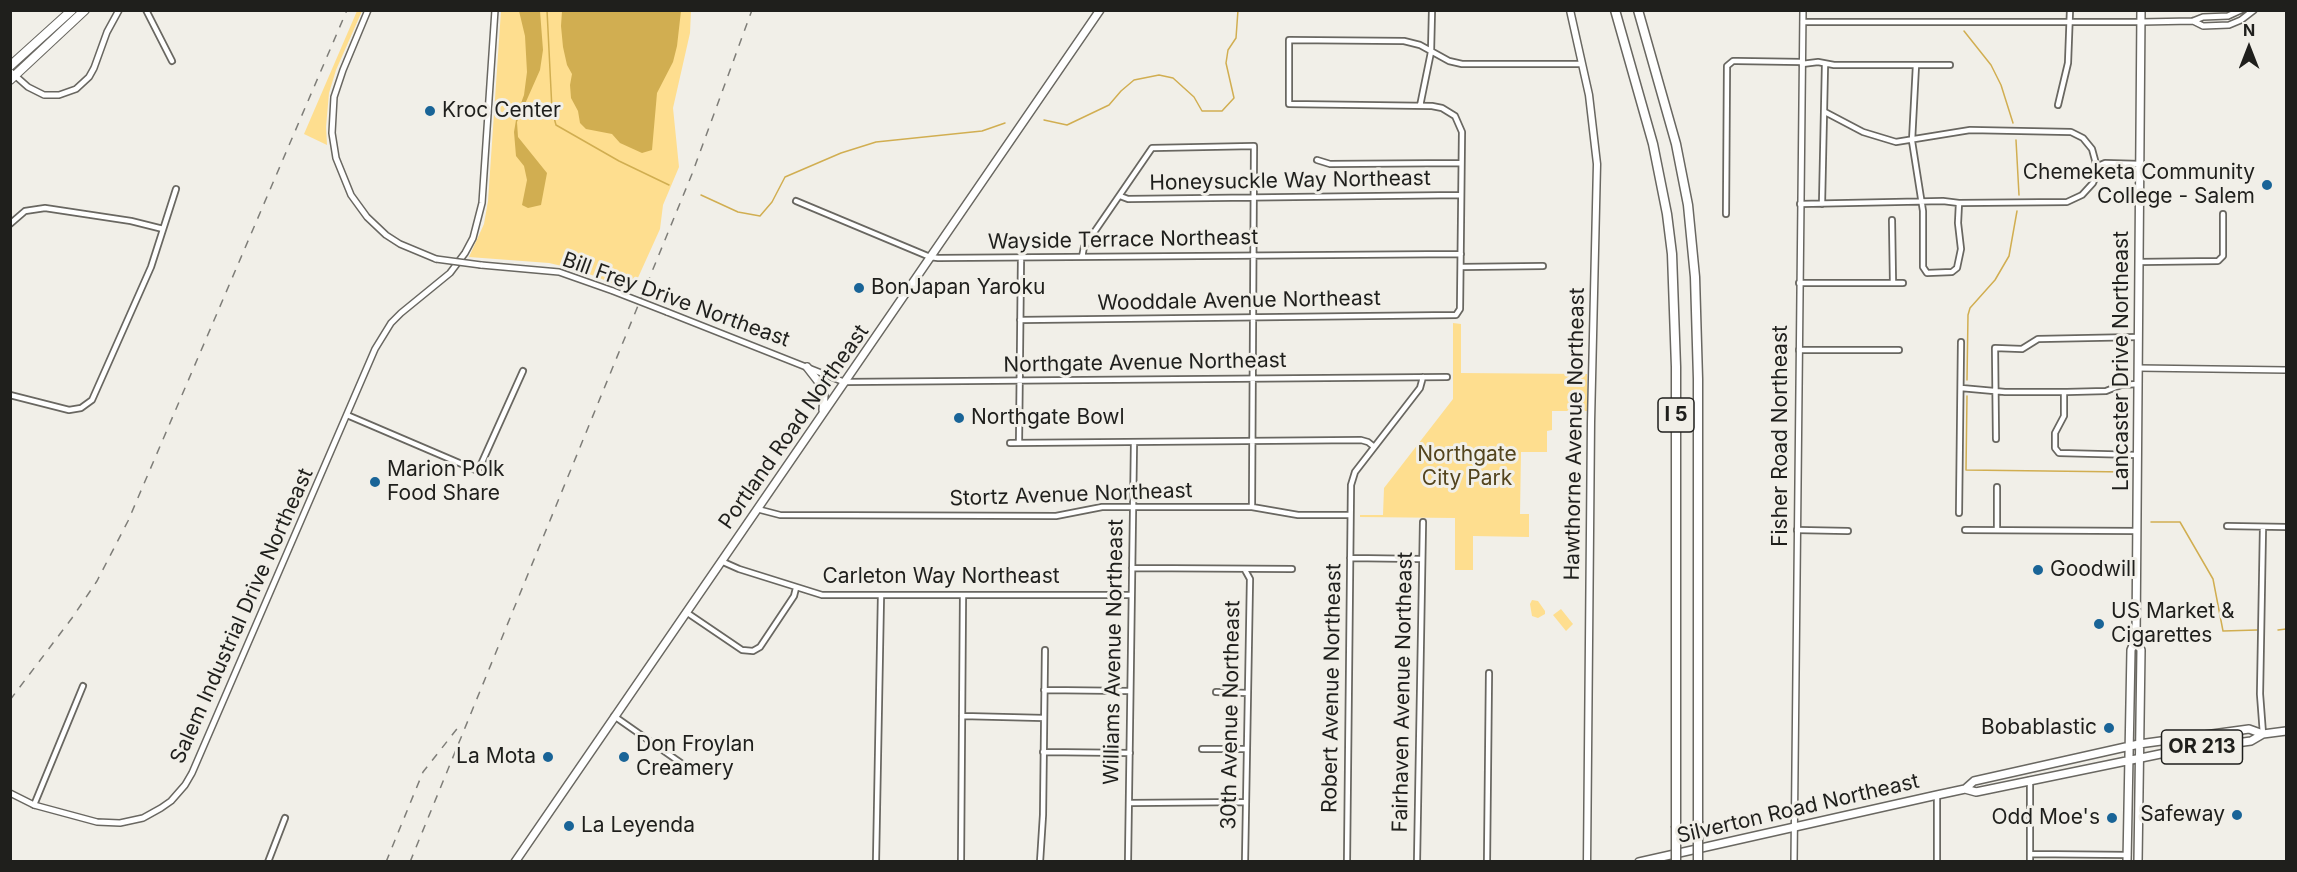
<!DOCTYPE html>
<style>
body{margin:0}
#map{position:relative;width:2297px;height:872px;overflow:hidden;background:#f1efe8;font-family:Inter,sans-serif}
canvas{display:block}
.frame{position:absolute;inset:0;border:12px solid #1f1f1c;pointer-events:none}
.north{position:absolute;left:2219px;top:18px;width:60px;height:60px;-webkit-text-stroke:4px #f1efe8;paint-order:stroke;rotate:0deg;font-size:16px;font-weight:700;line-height:24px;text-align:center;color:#1f1f1c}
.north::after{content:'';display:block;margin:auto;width:21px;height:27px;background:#1f1f1c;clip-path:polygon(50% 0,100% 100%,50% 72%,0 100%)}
</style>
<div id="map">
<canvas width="2297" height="872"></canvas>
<div class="frame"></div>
<div class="north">N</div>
</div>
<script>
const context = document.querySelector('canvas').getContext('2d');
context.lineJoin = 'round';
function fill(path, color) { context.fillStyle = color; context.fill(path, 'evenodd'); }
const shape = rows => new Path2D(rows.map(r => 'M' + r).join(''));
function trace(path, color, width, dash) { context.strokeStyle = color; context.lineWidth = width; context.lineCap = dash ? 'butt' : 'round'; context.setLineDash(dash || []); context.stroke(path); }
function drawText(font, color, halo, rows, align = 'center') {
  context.font = font + ' Inter,sans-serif'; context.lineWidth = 6; context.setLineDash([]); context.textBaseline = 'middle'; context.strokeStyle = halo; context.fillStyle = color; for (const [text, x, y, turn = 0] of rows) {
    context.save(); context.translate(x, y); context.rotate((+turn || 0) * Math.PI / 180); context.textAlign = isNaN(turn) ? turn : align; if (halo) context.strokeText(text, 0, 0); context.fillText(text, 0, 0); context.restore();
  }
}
fill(shape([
 [357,11,362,11,336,70,329,93,326,127,327,145,304,134],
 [501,11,691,11,690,33,673,108,679,167,663,205,660,229,632,291,579,270,549,263,469,257,484,224,488,201],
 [1453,323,1461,324,1461,373,1587,374,1587,411,1552,411,1552,430,1547,431,1547,452,1521,452,1520,514,1529,514,1529,537,1473,536,1473,570,1455,570,1455,518,1360,517,1360,515,1383,515,1384,488,1453,399],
 [1532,600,1538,601,1545,611,1545,614,1538,618,1532,616,1530,604],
 [1561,609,1573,624,1566,631,1553,615]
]), '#fede8f');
fill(shape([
 [519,11,540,11,543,50,540,70,517,122,518,137,547,173,541,205,528,208,522,205,527,180,524,166,516,156,514,132,517,114,524,95,527,72,525,36],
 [562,11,681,11,677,46,673,62,657,93,652,150,642,153,620,143,612,134,586,129,580,123,578,111,571,98,570,85,572,74,567,65,563,47,561,26]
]), '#d1ae51');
trace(shape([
 [547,10,552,110,556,125,619,161,669,185],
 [1964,31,1991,65,2001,85,2013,123],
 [1044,120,1067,125,1109,105,1121,91,1134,80,1159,75,1173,78,1194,97,1202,111,1222,111,1234,98,1226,63,1228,50,1236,38,1238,10],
 [2016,140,2019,195],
 [701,195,738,212,760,216,772,202,785,177,841,153,876,142,982,131,1005,123],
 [1967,380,1968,315,1970,308,1995,280,2009,256,2017,211],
 [1967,396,1966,470,2127,472],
 [2151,522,2180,522,2213,579,2223,631,2257,630],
 [2278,630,2286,629]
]), '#d1ae51', 1.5);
const minor = shape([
 [146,10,172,61],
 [1803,22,2141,22],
 [1802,64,1818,62,1834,65,1950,65],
 [1916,65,1912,141,1923,211,1923,267,1927,273,1952,272,1957,268,1961,249,1958,223,1959,203],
 [2058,105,2068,63,2070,10],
 [1420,106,1431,52,1432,10],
 [1317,160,1330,164,1461,163],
 [2098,166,2105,168,2140,169],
 [2098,166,2105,163,2140,164],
 [1120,196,1128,199,1461,195],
 [796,201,930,257,938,258,1461,254],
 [1800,204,1943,201,1959,203,2067,202,2082,195,2093,183,2098,171,2092,149,2083,138,2071,132,1970,130,1896,142,1863,132,1825,112],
 [1822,204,1825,65],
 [1726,214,1727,66,1733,61,1737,61,1802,62],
 [1892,220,1893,283],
 [10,224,25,211,45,208,131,221,163,229],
 [1082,257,1084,247,1152,148,1254,146,1252,507],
 [2139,262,2218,261,2223,256,2223,214],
 [1461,267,1543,266],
 [1799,283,1903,283],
 [1020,320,1456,315,1460,309,1462,132,1455,116,1442,108,1432,106,1289,104,1289,40,1404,41,1420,45,1449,61,1462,64,1582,64],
 [1799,350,1899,350],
 [844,382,1447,377],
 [1961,388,2005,392,2067,392,2106,391,2121,385,2138,384],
 [2064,392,2064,416,2055,433,2055,448,2059,453,2137,455],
 [10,395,69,410,81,408,92,400,151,267,176,189],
 [347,415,478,471,523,371],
 [1996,439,1995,348,2022,349,2038,339,2138,337],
 [1010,443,1361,440,1368,442,1373,446],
 [1019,443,1021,258],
 [757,509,780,515,1056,516,1102,507,1252,507,1298,515,1350,515],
 [1959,513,1961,342],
 [2227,526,2286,527],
 [2263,527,2260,694,2263,734],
 [1797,530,1848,531],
 [1965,530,2137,531],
 [1997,530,1997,487],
 [1350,558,1421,559],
 [721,561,739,569,822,595,1131,595],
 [1132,568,1292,569],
 [1245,570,1250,579,1245,862],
 [686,612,742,650,753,651,760,647,794,596,796,588],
 [1044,690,1130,691],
 [1216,692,1248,693],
 [614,716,691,770],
 [962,716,1044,718],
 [1202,749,1247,749],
 [1043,752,1130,753],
 [1129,803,1246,802],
 [34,805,83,686],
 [2031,854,2128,855],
 [268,862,285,818],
 [876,862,881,595],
 [961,862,963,595],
 [1040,862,1043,815,1045,650],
 [1128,862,1134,442],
 [1347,862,1351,485,1355,472,1420,388,1423,377],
 [1417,862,1423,522],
 [1487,862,1489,673],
 [1937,862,1937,795],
 [2030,862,2030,780]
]);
const tertiary = shape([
 [368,10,343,70,334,97,332,133,336,158,351,195,367,217,386,235,400,244,436,259],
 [2193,21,2203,26,2229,25,2241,20,2254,10],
 [2141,22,2193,21,2203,17,2228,16,2241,10],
 [10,71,28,87,44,95,59,95,76,89,89,77,94,68,107,32,119,10],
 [481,265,559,272,613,291],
 [667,312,844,382],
 [2138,368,2286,370],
 [10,793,34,805,97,822,120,823,143,818,161,808,171,801,185,785,192,773,375,349,391,323,401,313,450,273,465,253,473,238,482,203,495,10],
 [1794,862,1803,10]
]);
const secondary = shape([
 [1570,10,1589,95,1597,164,1591,422,1587,862]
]);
const primary = shape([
 [807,367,821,385,824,396,823,410],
 [2136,640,2141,650,2138,862],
 [1965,789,1976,792,2170,752,2251,741,2263,734,2286,731],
 [515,862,1100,10],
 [1639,862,1937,795,1965,789,1974,781,2139,744,2249,729,2263,734],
 [2127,862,2131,650,2136,638,2141,10]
]);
const trunk = shape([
 [10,66,72,10],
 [10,80,85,10]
]);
const motorway = shape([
 [1615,10,1653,144,1667,214,1672,254,1676,367,1676,826],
 [1638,10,1676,144,1688,205,1695,277,1698,379,1698,821]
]);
trace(minor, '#696761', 8);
trace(tertiary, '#696761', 8);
trace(secondary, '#696761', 9);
trace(primary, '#696761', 10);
trace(trunk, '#696761', 10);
trace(motorway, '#696761', 11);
trace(minor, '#fff', 4.5);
trace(tertiary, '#fff', 5);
trace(secondary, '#fff', 6);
trace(primary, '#fff', 7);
trace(trunk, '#fff', 8);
trace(motorway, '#fff', 8);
trace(shape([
 [10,700,72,618,97,581,128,521,347,10],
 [386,862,423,772,460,725],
 [410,862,692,174,752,10]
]), '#7e7d78', 1.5, [8, 8]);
const tertiaryBridge = shape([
 [436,259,481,265],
 [613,291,667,312]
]);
const motorwayBridge = shape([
 [1698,821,1698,862],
 [1676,826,1676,862]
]);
trace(tertiaryBridge, '#696761', 8, []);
trace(motorwayBridge, '#696761', 11, []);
trace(tertiaryBridge, '#fff', 5);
trace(motorwayBridge, '#fff', 8);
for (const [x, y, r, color] of [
 [430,111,6,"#196497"],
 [2267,185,6,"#196497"],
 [859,288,6,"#196497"],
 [959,418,6,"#196497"],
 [375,482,6,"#196497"],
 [2038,570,6,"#196497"],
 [2099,624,6,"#196497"],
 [2109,728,6,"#196497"],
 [548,757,6,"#196497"],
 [624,757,6,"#196497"],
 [2237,815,6,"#196497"],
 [2112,818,6,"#196497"],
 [569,826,6,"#196497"]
]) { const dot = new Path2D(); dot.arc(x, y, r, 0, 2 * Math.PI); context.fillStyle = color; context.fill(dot); trace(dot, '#f1efe8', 2); }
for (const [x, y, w] of [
 [1676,415,36],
 [2202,747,81]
]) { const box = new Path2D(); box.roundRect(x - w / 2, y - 17, w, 34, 4.5); context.fillStyle = '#f1efe8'; context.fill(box); trace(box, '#1f1f1c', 1.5); }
drawText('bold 20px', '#1f1f1c', null, [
 ["I 5",1676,415],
 ["OR 213",2202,747]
]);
drawText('21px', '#1f1f1c', '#f1efe8', [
 ["Kroc Center",442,111],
 ["Chemeketa Community",2255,173,"right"],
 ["College - Salem",2255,197,"right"],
 ["BonJapan Yaroku",871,288],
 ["Northgate Bowl",971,418],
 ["Marion Polk",387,470],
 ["Food Share",387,494],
 ["Goodwill",2050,570],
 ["US Market &",2111,612],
 ["Cigarettes",2111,636],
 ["Bobablastic",2097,728,"right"],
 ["Don Froylan",636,745],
 ["Creamery",636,769],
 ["La Mota",536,757,"right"],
 ["Safeway",2225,815,"right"],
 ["Odd Moe's",2100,818,"right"],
 ["La Leyenda",581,826]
], 'left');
drawText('21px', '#1f1f1c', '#f1efe8', [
 ["Honeysuckle Way Northeast",1290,181,-1],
 ["Wayside Terrace Northeast",1123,240,-1],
 ["Bill Frey Drive Northeast",676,300,20],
 ["Wooddale Avenue Northeast",1239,301,-1],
 ["Lancaster Drive Northeast",2122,361,-90],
 ["Northgate Avenue Northeast",1145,363,-1],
 ["Portland Road Northeast",794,427,-55],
 ["Hawthorne Avenue Northeast",1575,434,-89],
 ["Fisher Road Northeast",1781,436,-90],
 ["Stortz Avenue Northeast",1071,495,-2],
 ["Carleton Way Northeast",941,577],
 ["Salem Industrial Drive Northeast",242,616,-66],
 ["Williams Avenue Northeast",1114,652,-89],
 ["Robert Avenue Northeast",1332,688,-89],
 ["Fairhaven Avenue Northeast",1403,692,-89],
 ["30th Avenue Northeast",1231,715,-89],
 ["Silverton Road Northeast",1798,809,-13]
]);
drawText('21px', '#53441d', '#f1efe8', [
 ["Northgate",1467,455],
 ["City Park",1467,479]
]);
</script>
